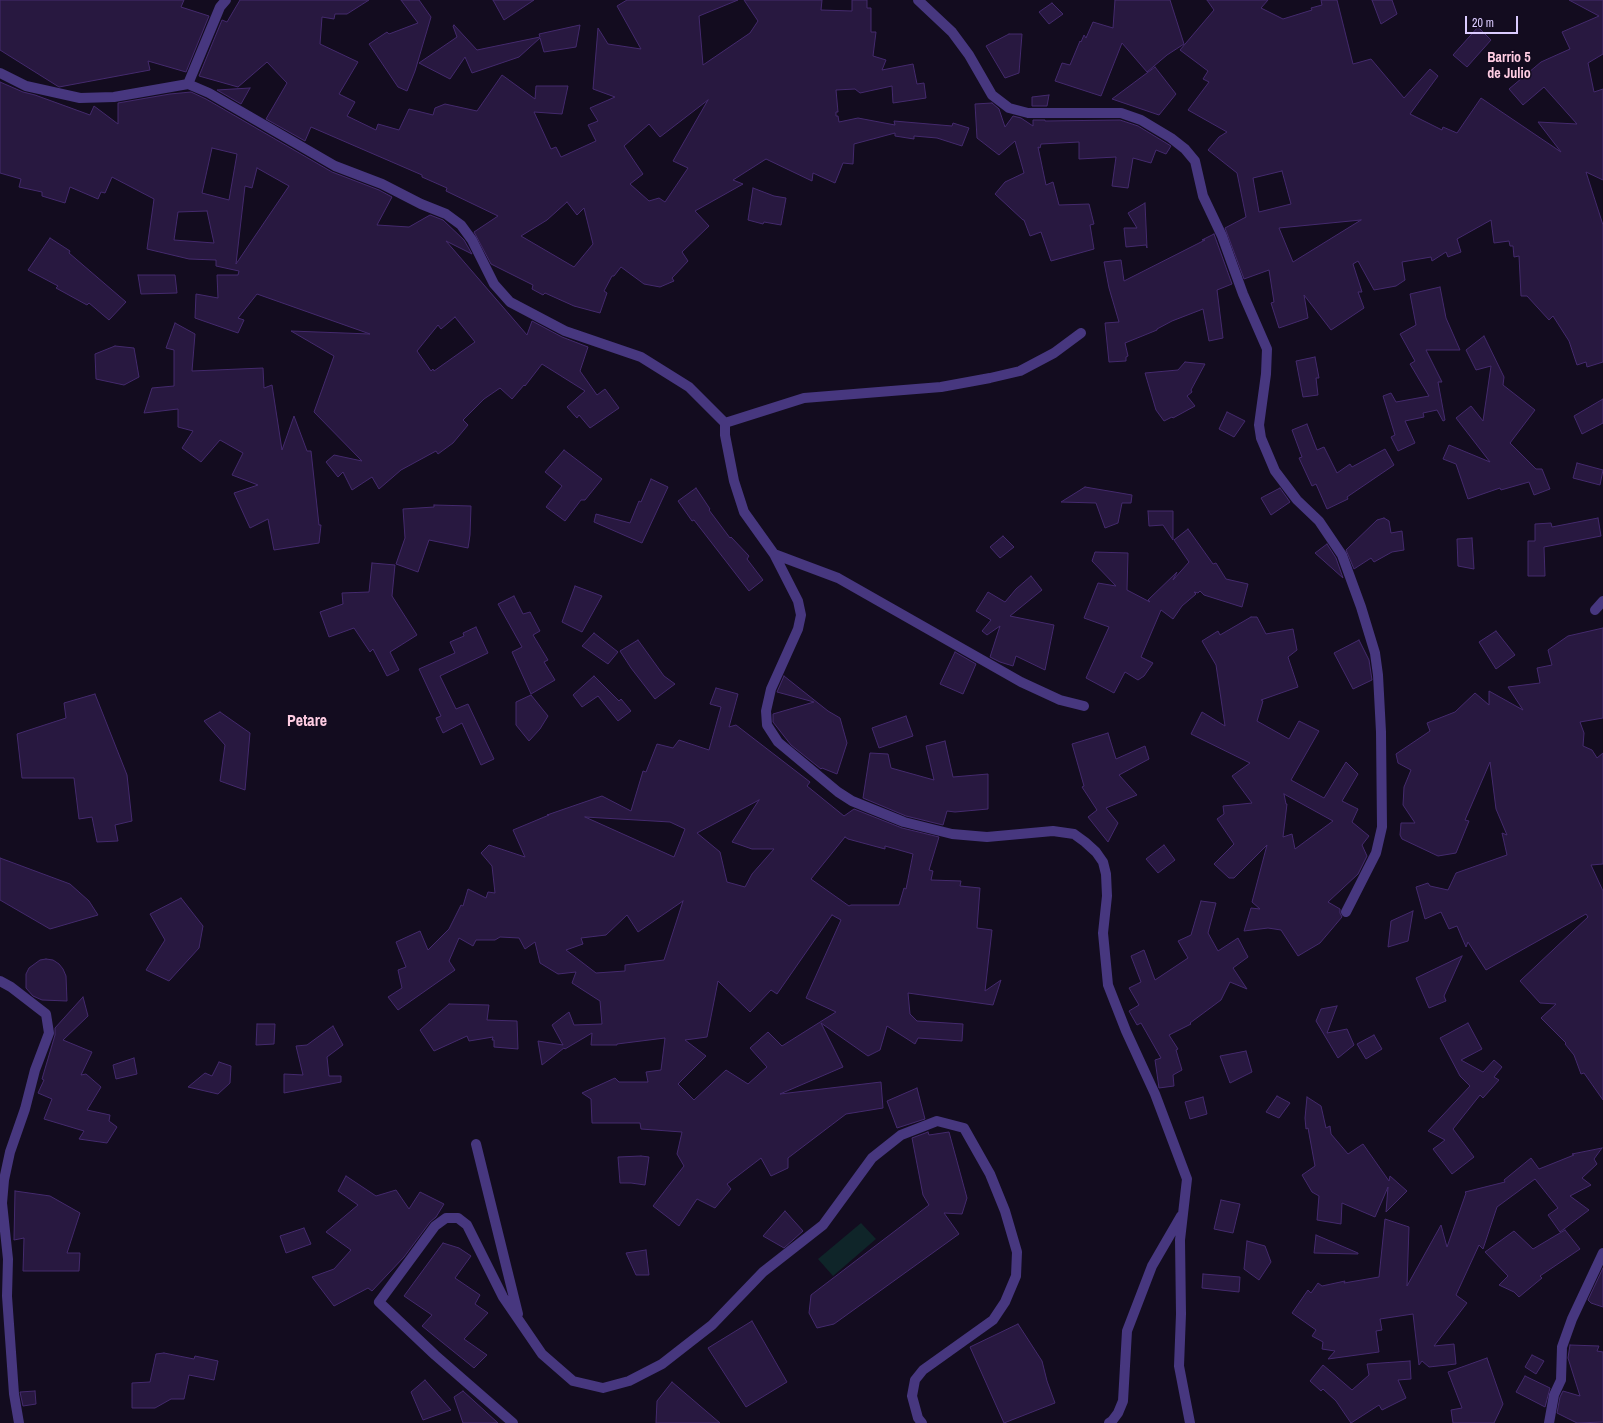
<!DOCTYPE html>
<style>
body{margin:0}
#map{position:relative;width:1603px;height:1423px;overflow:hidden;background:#130c1f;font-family:"Archivo Narrow",sans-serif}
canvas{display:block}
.scale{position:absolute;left:1465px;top:16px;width:53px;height:18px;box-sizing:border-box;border:2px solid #dbcbff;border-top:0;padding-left:5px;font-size:12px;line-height:14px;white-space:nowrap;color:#dbcbff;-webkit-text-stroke:3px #130c1f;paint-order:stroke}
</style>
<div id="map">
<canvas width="1603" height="1423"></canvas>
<div class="scale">20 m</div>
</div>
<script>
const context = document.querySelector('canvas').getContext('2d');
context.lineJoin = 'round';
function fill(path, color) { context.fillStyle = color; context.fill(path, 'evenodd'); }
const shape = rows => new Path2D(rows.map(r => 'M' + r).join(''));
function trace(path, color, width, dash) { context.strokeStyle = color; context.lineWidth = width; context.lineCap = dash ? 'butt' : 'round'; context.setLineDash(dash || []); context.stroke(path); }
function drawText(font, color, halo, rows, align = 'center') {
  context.font = font + ' "Archivo Narrow",sans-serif'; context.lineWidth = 3; context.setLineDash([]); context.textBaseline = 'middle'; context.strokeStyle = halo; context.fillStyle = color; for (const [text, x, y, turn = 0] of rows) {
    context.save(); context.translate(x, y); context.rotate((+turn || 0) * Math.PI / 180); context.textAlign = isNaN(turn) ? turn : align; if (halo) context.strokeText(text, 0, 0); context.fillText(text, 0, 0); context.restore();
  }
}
fill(shape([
 [861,1223,876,1239,833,1276,818,1259]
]), '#0f2529');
const building = shape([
 [0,0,184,0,181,7,209,16,186,72,148,61,150,70,59,87,0,50,0,0],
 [240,0,369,0,347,14,335,14,334,19,322,17,320,44,358,62,339,94,355,102,347,116,376,130,378,124,399,130,409,109,433,115,435,108,445,104,477,111,502,75,535,99,536,86,568,86,562,114,534,112,551,149,556,147,561,157,596,141,588,125,598,121,590,108,615,97,593,89,598,28,608,44,641,49,617,6,627,0,738,0,699,16,703,65,750,33,758,21,744,0,822,0,821,10,852,11,852,0,867,0,867,8,871,8,871,32,876,32,873,56,886,60,882,70,913,64,917,84,924,83,926,98,893,103,892,86,860,93,855,89,836,90,838,112,836,112,836,116,838,116,839,122,858,118,895,125,894,121,952,126,953,123,969,128,962,146,937,138,914,136,914,139,895,136,895,133,854,144,853,164,843,163,835,183,813,173,812,181,766,159,733,180,743,184,695,211,709,226,682,252,688,261,672,278,674,281,660,287,644,284,621,267,614,276,612,276,604,291,607,293,600,313,574,306,545,293,543,295,532,289,533,285,491,264,474,232,498,216,446,191,447,188,422,177,422,175,311,127,305,141,266,119,287,83,267,62,238,87,199,76,222,20,227,22,240,0],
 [708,100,673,161,688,168,665,202,659,198,649,201,630,184,643,174,624,146,649,124,660,137,708,100],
 [567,202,577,215,584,208,593,244,574,267,521,236,547,220,567,202],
 [401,0,419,0,431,17,415,71,407,91,398,87,369,44,387,32,389,34,418,23,401,0],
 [493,0,534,0,504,20,493,0],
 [1115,0,1170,0,1184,44,1167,55,1147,72,1122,43,1101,96,1055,81,1062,63,1070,65,1080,41,1081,42,1084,35,1086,38,1093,22,1113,28,1115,0],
 [1207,0,1268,0,1261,8,1283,19,1312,10,1311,8,1322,5,1321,0,1337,0,1353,64,1371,59,1404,98,1430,69,1438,76,1410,114,1442,130,1443,127,1457,133,1481,98,1561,152,1538,122,1577,124,1544,87,1523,105,1509,89,1541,62,1570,49,1562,32,1599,16,1569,0,1603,0,1603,54,1588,63,1594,92,1603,89,1603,180,1586,172,1603,225,1603,362,1587,367,1586,362,1577,365,1569,341,1553,316,1549,320,1527,296,1521,296,1519,256,1514,257,1513,246,1510,246,1509,241,1494,243,1491,220,1457,239,1461,252,1448,257,1446,252,1432,261,1431,257,1402,262,1405,280,1396,286,1374,290,1358,261,1353,264,1362,292,1358,292,1364,308,1331,330,1304,295,1308,318,1279,328,1271,303,1274,302,1269,270,1244,279,1225,228,1246,217,1237,173,1208,150,1219,137,1227,132,1188,110,1209,82,1203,79,1208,71,1180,50,1214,10,1207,0],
 [1282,171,1291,204,1259,212,1253,178,1282,171],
 [1361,220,1293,262,1279,228,1361,220],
 [1372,0,1392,0,1397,14,1381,24,1372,0],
 [1052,3,1063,14,1049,24,1039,12,1052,3],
 [454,25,477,50,540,37,539,34,580,25,576,47,544,52,540,38,519,57,472,73,465,57,450,79,419,63,457,37,453,26,454,25],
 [1478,27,1491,40,1467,67,1453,55,1478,27],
 [1009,34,1022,34,1019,73,1005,78,986,46,1009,34],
 [1155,67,1176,94,1159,115,1112,99,1155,67],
 [0,82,23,92,35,95,90,115,94,106,118,124,118,103,170,94,191,92,206,99,332,172,379,190,392,197,377,225,409,227,430,215,443,220,464,240,472,254,446,241,527,335,532,321,562,337,588,347,580,371,597,395,605,389,619,408,590,428,579,415,577,418,567,407,585,391,542,364,525,386,524,385,512,399,500,388,484,399,463,420,468,425,453,443,438,454,436,451,401,470,379,489,372,477,352,490,343,472,338,477,326,462,334,455,362,461,314,412,334,356,291,331,370,334,257,294,238,318,244,320,238,333,195,318,196,294,218,298,217,275,238,275,239,271,216,266,216,260,189,259,147,249,154,199,112,177,105,193,101,192,98,199,70,187,65,203,42,196,42,192,19,187,21,179,0,173,0,82],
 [212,148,237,154,229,200,202,193,212,148],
 [257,168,289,186,236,264,245,186,252,188,257,168],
 [207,211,214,243,174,240,178,212,207,211],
 [455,317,475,342,434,371,433,369,431,371,417,351,438,325,441,329,455,317],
 [250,88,241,104,217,90,250,88],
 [1049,95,1047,106,1032,106,1032,97,1049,95],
 [992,103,999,109,1005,127,1013,116,1021,118,1033,126,1033,120,1045,120,1045,121,1120,120,1138,126,1171,146,1166,154,1156,150,1151,163,1133,158,1128,188,1112,186,1116,157,1079,159,1079,142,1041,144,1040,148,1038,147,1046,185,1053,182,1059,205,1089,204,1094,224,1090,225,1094,249,1051,261,1041,232,1030,236,1024,220,1023,220,995,194,1005,182,1024,173,1015,141,999,155,977,138,975,104,992,103],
 [753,188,774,196,786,198,781,225,764,222,763,224,748,220,753,188],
 [1145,203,1147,248,1146,245,1126,247,1124,228,1137,228,1128,213,1145,203],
 [1214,234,1232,284,1217,290,1223,338,1209,341,1203,309,1172,321,1157,329,1157,330,1125,343,1128,356,1126,357,1126,361,1109,362,1105,323,1119,322,1109,288,1104,262,1121,260,1124,281,1205,240,1202,240,1214,234],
 [50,238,70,251,69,253,126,302,109,320,89,303,87,305,56,288,58,286,28,270,50,238],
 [138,275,175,275,177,293,141,294,138,275],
 [1440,287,1446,318,1460,350,1426,350,1442,382,1438,382,1445,420,1443,421,1437,410,1423,413,1424,417,1405,421,1415,443,1398,451,1391,437,1395,435,1383,396,1391,393,1396,402,1429,396,1410,364,1415,361,1400,334,1416,325,1410,294,1440,287],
 [175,323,195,334,192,371,263,368,264,388,272,385,282,450,294,416,307,451,311,451,319,525,321,525,319,543,274,550,268,519,250,528,234,493,258,485,232,475,243,453,220,440,201,462,182,448,193,431,178,427,178,409,144,413,152,388,174,386,174,350,166,348,175,323],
 [1484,336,1504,377,1503,385,1535,410,1510,443,1536,469,1542,469,1550,489,1534,495,1529,482,1501,490,1500,488,1468,499,1456,464,1443,459,1449,445,1490,462,1456,418,1471,406,1483,421,1491,366,1476,370,1466,350,1484,336],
 [115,346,134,348,139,377,124,385,96,379,95,354,115,346],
 [1315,357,1319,378,1316,378,1318,395,1303,397,1296,361,1315,357],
 [1185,362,1205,364,1191,390,1192,392,1187,396,1195,406,1173,418,1172,417,1164,421,1156,410,1145,373,1178,370,1185,362],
 [1603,399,1603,423,1582,434,1574,416,1603,399],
 [1227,412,1245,421,1234,437,1219,429,1227,412],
 [1307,424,1317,450,1324,447,1337,473,1350,464,1352,467,1385,449,1394,465,1347,497,1348,499,1327,509,1316,484,1312,486,1299,458,1302,457,1292,430,1307,424],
 [564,450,602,479,585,500,581,500,565,521,546,507,562,486,545,472,564,450],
 [1577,463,1603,470,1600,485,1573,478,1577,463],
 [651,479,668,487,642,543,594,522,596,514,630,523,639,501,641,502,651,479],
 [1085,487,1132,495,1131,503,1122,503,1118,523,1105,528,1096,503,1061,502,1085,487],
 [696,488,710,509,709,510,730,538,731,537,749,556,747,559,763,580,749,591,694,520,692,521,678,501,696,488],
 [1280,488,1290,502,1271,515,1261,498,1280,488],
 [434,505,471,506,470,535,468,548,429,540,418,572,396,564,405,538,403,509,434,507,434,505],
 [1148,511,1173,511,1173,540,1163,525,1149,526,1148,511],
 [1384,518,1389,521,1391,533,1402,531,1404,550,1392,552,1374,562,1371,558,1354,569,1346,550,1377,520,1384,518],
 [1598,518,1601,536,1544,547,1545,576,1528,576,1528,541,1535,541,1535,524,1551,523,1552,527,1598,518],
 [1188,529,1213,564,1216,563,1226,579,1248,584,1242,607,1204,595,1200,591,1198,593,1194,592,1196,594,1182,606,1173,619,1161,610,1141,657,1153,663,1144,676,1138,680,1125,672,1114,693,1086,678,1109,627,1084,618,1098,583,1116,586,1092,561,1095,552,1128,553,1127,590,1150,602,1148,600,1177,572,1173,580,1189,562,1174,540,1188,529],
 [1003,536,1014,547,1000,558,990,547,1003,536],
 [1472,538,1474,569,1458,566,1457,539,1472,538],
 [1327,544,1336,558,1343,578,1315,553,1327,544],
 [372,563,395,565,392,596,417,635,390,652,399,670,387,676,373,649,370,652,354,628,329,637,320,612,343,604,342,593,369,592,372,563],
 [1031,576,1042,590,1010,616,1054,625,1045,670,1016,656,1013,666,1000,662,990,657,1000,626,987,635,982,631,991,620,976,611,988,592,1005,602,1016,589,1031,576],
 [575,586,602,596,582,632,562,622,575,586],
 [514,596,523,614,530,612,540,631,533,635,548,660,544,662,555,680,531,694,512,652,522,647,498,604,514,596],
 [1251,617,1257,617,1266,634,1293,629,1297,650,1288,657,1298,687,1261,700,1263,701,1257,721,1289,739,1299,721,1319,731,1291,780,1324,798,1346,762,1358,774,1342,801,1358,809,1352,822,1369,836,1362,845,1367,856,1358,874,1328,902,1340,909,1340,913,1342,917,1320,943,1298,956,1281,930,1268,928,1244,931,1251,908,1260,909,1252,902,1267,845,1234,878,1229,878,1214,864,1234,844,1217,819,1224,814,1223,806,1252,803,1232,776,1250,763,1191,734,1202,712,1225,726,1216,665,1202,641,1218,631,1220,635,1251,617],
 [1284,794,1333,821,1295,849,1292,834,1283,837,1287,804,1286,804,1284,794],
 [476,627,488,653,440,676,456,709,468,704,494,759,481,765,462,723,443,733,436,718,441,716,419,669,455,653,450,642,464,636,463,633,476,627],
 [1603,628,1603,718,1580,722,1584,733,1583,746,1592,750,1597,758,1603,753,1603,864,1591,865,1603,891,1603,1100,1584,1073,1581,1074,1574,1055,1565,1044,1566,1043,1541,1018,1556,1004,1540,1003,1520,981,1588,917,1586,914,1486,970,1468,942,1466,947,1457,926,1449,929,1441,912,1425,919,1416,887,1428,883,1430,886,1448,890,1456,873,1507,855,1502,833,1507,835,1496,809,1490,762,1465,820,1469,821,1456,853,1438,856,1402,839,1400,835,1401,823,1415,823,1403,805,1404,787,1411,770,1398,763,1396,754,1430,731,1427,723,1455,712,1475,693,1489,705,1489,691,1523,710,1508,687,1540,683,1537,668,1552,665,1548,650,1568,636,1603,628],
 [1496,631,1515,655,1496,669,1479,642,1496,631],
 [594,633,618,652,608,664,582,646,594,633],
 [638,640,664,676,675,684,655,699,631,668,620,651,638,640],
 [1359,640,1369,660,1372,680,1353,689,1334,653,1359,640],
 [955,652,976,664,963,694,940,684,955,652],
 [594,676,619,701,621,699,631,711,618,721,598,696,582,707,573,695,594,676],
 [784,676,828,711,840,718,847,743,837,774,822,768,821,769,791,745,773,722,773,714,814,702,777,692,784,676],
 [716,688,738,694,729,727,736,725,810,782,807,786,844,816,854,809,902,828,939,837,929,870,933,871,931,880,961,881,960,886,980,888,977,928,992,930,985,991,1001,980,993,1005,908,993,910,1014,917,1021,963,1024,962,1041,918,1038,915,1044,887,1026,880,1050,868,1056,821,1023,843,1067,780,1094,881,1082,883,1108,846,1114,788,1158,788,1168,771,1176,761,1158,727,1184,731,1189,715,1208,697,1199,679,1226,653,1206,684,1166,677,1154,682,1132,641,1129,640,1123,592,1123,591,1099,582,1093,615,1078,619,1082,648,1082,646,1072,661,1070,665,1038,617,1044,617,1045,591,1045,592,1033,565,1049,564,1048,542,1065,538,1041,563,1045,552,1025,569,1012,574,1025,602,1024,600,1001,572,983,576,972,558,974,540,963,535,942,525,949,519,938,500,937,495,940,476,940,473,946,459,938,449,961,455,970,398,1010,388,997,402,988,398,970,406,967,396,942,420,931,428,950,449,929,461,905,463,906,468,889,486,898,488,892,495,893,492,866,481,853,489,845,525,857,513,830,549,815,547,815,602,796,631,811,643,771,646,772,657,744,673,748,679,740,709,750,721,707,710,704,716,688],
 [759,800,732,842,752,849,774,849,752,874,745,887,727,882,720,852,697,833,759,800],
 [585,817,670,822,685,829,674,857,585,817],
 [845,837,848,839,885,849,885,846,913,854,906,889,904,888,899,905,851,905,849,906,811,879,845,837],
 [683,901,664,960,625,965,625,971,596,973,566,950,583,944,581,938,606,935,627,915,638,932,683,901],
 [832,915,841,920,806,998,836,1012,782,1046,768,1032,750,1048,767,1067,748,1084,726,1070,694,1100,678,1084,706,1056,685,1040,707,1037,718,981,750,1012,771,990,777,994,832,915],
 [95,694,127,775,132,821,115,825,118,841,97,842,92,817,79,819,74,778,22,778,17,734,66,718,64,703,95,694],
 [531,695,548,716,540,729,529,741,516,725,516,702,531,695],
 [220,712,250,733,245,790,220,781,225,745,204,721,220,712],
 [906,716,913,736,879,748,872,728,906,716],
 [1108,733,1116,759,1145,746,1149,759,1119,775,1137,795,1106,808,1118,823,1108,842,1088,817,1097,810,1082,787,1084,786,1072,744,1108,733],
 [945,741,953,777,988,774,988,809,955,812,947,811,943,825,906,816,863,798,870,753,888,754,891,768,934,780,926,746,945,741],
 [1164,845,1175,860,1158,873,1146,859,1164,845],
 [0,858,70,884,89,901,98,915,50,929,0,900,0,858],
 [181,898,203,926,199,948,169,981,146,970,165,940,150,914,181,898],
 [1201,901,1216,903,1208,933,1218,951,1238,938,1248,957,1233,968,1247,989,1230,982,1221,1000,1190,1023,1191,1024,1169,1035,1178,1049,1176,1050,1182,1070,1173,1075,1174,1086,1159,1088,1155,1060,1161,1058,1141,1023,1137,1025,1129,1011,1139,1005,1129,988,1141,982,1131,956,1144,950,1155,980,1188,958,1178,941,1191,935,1201,901],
 [1413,911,1408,941,1388,947,1391,921,1413,911],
 [1462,956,1444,996,1446,1001,1429,1008,1416,978,1462,956],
 [46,959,53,960,59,964,63,969,66,976,67,1001,42,1000,33,996,26,988,26,974,29,968,40,960,46,959],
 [83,997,88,1016,63,1040,92,1052,81,1075,86,1074,101,1087,87,1110,110,1115,109,1121,117,1127,107,1143,79,1139,84,1131,44,1119,52,1099,38,1093,44,1080,42,1079,55,1035,55,1028,83,997],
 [449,1004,489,1005,487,1020,517,1021,518,1049,494,1047,494,1040,492,1040,493,1037,469,1041,467,1036,434,1051,420,1030,449,1004],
 [1337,1006,1327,1033,1347,1029,1354,1045,1338,1058,1316,1021,1321,1009,1337,1006],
 [1468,1023,1482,1049,1461,1060,1483,1072,1494,1060,1502,1067,1494,1077,1499,1080,1483,1098,1480,1095,1453,1129,1474,1157,1452,1174,1433,1149,1445,1140,1428,1131,1470,1086,1460,1076,1440,1038,1468,1023],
 [257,1024,275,1024,274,1044,256,1045,257,1024],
 [333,1026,343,1045,327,1057,329,1076,341,1076,341,1082,284,1093,284,1074,303,1075,296,1046,307,1045,333,1026],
 [1374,1035,1382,1049,1366,1059,1357,1044,1374,1035],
 [1246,1051,1252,1072,1230,1083,1220,1056,1246,1051],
 [134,1058,137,1074,116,1079,113,1065,134,1058],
 [219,1062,231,1066,230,1083,218,1094,188,1087,205,1073,212,1076,219,1062],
 [917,1088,925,1119,897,1128,887,1101,917,1088],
 [1277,1096,1290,1103,1279,1118,1266,1112,1277,1096],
 [1203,1097,1207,1114,1190,1119,1185,1102,1203,1097],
 [1307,1097,1321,1106,1326,1128,1330,1126,1331,1134,1348,1154,1363,1144,1389,1181,1390,1176,1407,1191,1386,1212,1388,1187,1375,1217,1342,1203,1341,1224,1317,1220,1319,1196,1312,1192,1302,1175,1315,1166,1308,1128,1306,1129,1305,1118,1307,1097],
 [928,1132,929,1135,949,1132,967,1198,962,1214,944,1213,959,1234,834,1324,817,1328,809,1313,811,1295,929,1205,923,1195,912,1138,928,1132],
 [1602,1148,1594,1159,1597,1164,1582,1178,1591,1185,1570,1196,1589,1210,1560,1232,1548,1215,1558,1208,1535,1179,1497,1207,1483,1249,1479,1245,1456,1295,1467,1303,1434,1346,1454,1344,1456,1364,1429,1367,1422,1361,1419,1365,1413,1314,1380,1319,1382,1330,1376,1331,1379,1352,1328,1359,1335,1351,1322,1349,1323,1342,1312,1336,1316,1330,1292,1313,1308,1290,1311,1293,1318,1283,1322,1286,1345,1281,1344,1283,1379,1277,1385,1219,1409,1227,1407,1286,1441,1225,1447,1247,1466,1193,1465,1192,1505,1182,1504,1180,1531,1158,1539,1169,1574,1155,1572,1154,1602,1148],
 [641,1156,649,1157,645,1185,631,1183,620,1183,618,1157,641,1156],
 [346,1176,376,1196,396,1190,409,1209,420,1192,444,1204,436,1217,430,1222,404,1257,372,1291,368,1288,334,1306,312,1277,334,1269,351,1250,326,1232,358,1205,338,1191,346,1176],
 [15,1191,50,1196,80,1213,67,1253,80,1253,79,1271,23,1271,24,1238,14,1240,15,1191],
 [1221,1200,1240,1204,1233,1233,1214,1229,1221,1200],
 [785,1211,803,1231,784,1248,763,1236,785,1211],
 [304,1228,311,1244,286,1253,280,1236,304,1228],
 [1565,1230,1580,1249,1540,1276,1542,1278,1519,1297,1514,1292,1499,1285,1508,1276,1485,1252,1514,1231,1533,1249,1565,1230],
 [1316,1235,1358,1253,1358,1254,1314,1253,1316,1235],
 [1247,1241,1265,1246,1271,1262,1259,1280,1244,1269,1247,1241],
 [443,1243,459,1248,471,1256,455,1278,480,1295,475,1304,488,1313,464,1339,487,1355,474,1368,422,1326,432,1315,404,1296,443,1243],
 [646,1250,649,1275,636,1275,626,1253,646,1250],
 [1603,1268,1603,1307,1591,1303,1588,1300,1603,1268],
 [1203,1274,1240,1277,1239,1292,1202,1288,1203,1274],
 [752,1321,787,1382,746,1407,708,1348,752,1321],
 [1018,1324,1042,1361,1047,1381,1055,1403,1004,1423,970,1347,1018,1324],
 [1570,1345,1599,1346,1597,1351,1603,1352,1603,1422,1577,1423,1557,1413,1560,1397,1563,1391,1580,1396,1568,1358,1570,1345],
 [164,1353,194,1359,195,1356,218,1361,214,1380,189,1375,184,1399,171,1399,155,1408,132,1408,132,1383,150,1382,156,1354,164,1353],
 [1532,1355,1544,1361,1536,1374,1525,1367,1532,1355],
 [1487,1358,1503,1404,1494,1423,1453,1423,1451,1410,1462,1408,1448,1372,1487,1358],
 [1410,1361,1411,1379,1398,1380,1406,1398,1382,1410,1379,1405,1351,1423,1336,1401,1323,1389,1321,1391,1310,1381,1323,1365,1352,1390,1369,1375,1367,1364,1410,1361],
 [1525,1376,1550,1388,1545,1407,1516,1392,1525,1376],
 [425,1380,451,1410,423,1420,411,1392,425,1380],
 [672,1382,720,1423,656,1423,657,1401,672,1382],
 [35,1391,36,1404,23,1406,20,1392,35,1391],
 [463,1391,498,1423,463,1423,454,1397,463,1391]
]);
fill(building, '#281840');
trace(building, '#442a6d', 1);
trace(shape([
 [918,0,952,32,969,55,992,95,1009,108,1028,113,1121,113,1141,120,1171,138,1185,149,1195,161,1203,196,1222,236,1243,294,1267,349,1266,374,1259,425,1261,438,1275,471,1297,500,1319,521,1342,555,1361,607,1375,653,1378,675,1381,732,1382,827,1376,853,1346,912],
 [0,73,26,86,80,98,114,97,188,84,209,93,335,166,382,184,421,204,446,214,461,225,472,240,494,284,510,302,565,331,641,357,689,387,725,423,725,435,734,481,744,512,774,554,798,601,801,615,798,629,771,689,766,711,767,725,778,742,838,792,852,801,904,822,952,834,987,837,1053,831,1074,834,1085,842,1096,852,1103,862,1106,874,1107,896,1103,933,1108,985,1126,1031,1155,1094,1187,1179,1180,1240,1181,1314,1179,1366,1190,1423],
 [188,84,220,7,226,0],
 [725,423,804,398,941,387,990,378,1020,371,1054,353,1081,333],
 [774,554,838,578,1021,682,1060,700,1084,706],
 [1595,610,1603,601],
 [0,981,11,987,46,1014,49,1033,35,1070,25,1109,10,1152,4,1180,2,1203,8,1259,7,1296,14,1394,19,1423],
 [476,1144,518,1314],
 [513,1423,435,1355,379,1302,435,1226,446,1218,458,1218,467,1225,503,1297,542,1354,573,1381,603,1388,629,1381,662,1364,712,1325,763,1272,823,1225,872,1158,901,1135,937,1121,964,1128,990,1174,1005,1211,1017,1252,1016,1276,1005,1302,993,1320,923,1370,915,1380,912,1396,918,1418,922,1423],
 [1109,1423,1112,1421,1118,1413,1123,1401,1127,1331,1152,1266,1181,1216],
 [1549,1423,1554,1395,1561,1380,1562,1347,1572,1319,1603,1253]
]), '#47377f', 10);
drawText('bold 14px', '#ffcde3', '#130c1f', [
 ["Barrio 5",1509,58],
 ["de Julio",1509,74]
]);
drawText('bold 16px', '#ffcde3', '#130c1f', [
 ["Petare",307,722]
]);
</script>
